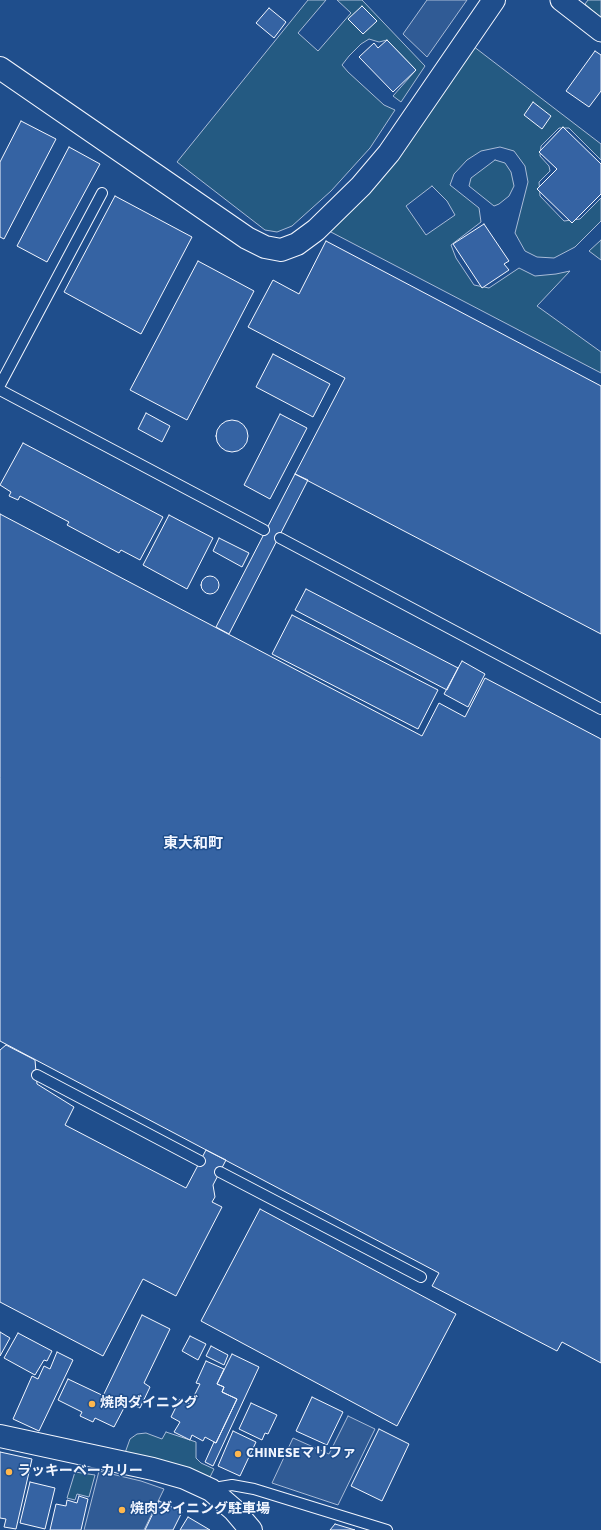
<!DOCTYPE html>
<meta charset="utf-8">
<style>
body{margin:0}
canvas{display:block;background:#1f4e8c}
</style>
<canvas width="601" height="1530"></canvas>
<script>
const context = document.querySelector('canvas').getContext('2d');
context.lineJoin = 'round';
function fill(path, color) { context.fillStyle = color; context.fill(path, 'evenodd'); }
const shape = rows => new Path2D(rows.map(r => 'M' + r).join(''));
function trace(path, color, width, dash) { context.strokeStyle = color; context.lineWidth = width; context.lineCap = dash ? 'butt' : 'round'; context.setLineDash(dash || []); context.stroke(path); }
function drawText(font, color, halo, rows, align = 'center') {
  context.font = font + ' "Source Sans 3","Noto Sans JP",sans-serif'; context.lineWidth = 3; context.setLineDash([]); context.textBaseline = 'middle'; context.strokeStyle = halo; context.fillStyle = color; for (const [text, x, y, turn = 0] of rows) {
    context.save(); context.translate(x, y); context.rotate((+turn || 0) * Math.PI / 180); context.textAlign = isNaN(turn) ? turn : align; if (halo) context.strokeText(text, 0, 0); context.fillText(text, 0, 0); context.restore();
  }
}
const green = shape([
 [308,0,326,0,298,33,318,51,351,13,337,0,362,0,425,66,401,102,393,96,416,70,387,40,379,42,369,39,361,44,349,56,342,65,348,72,384,105,395,110,370,148,331,191,292,226,277,232,265,230,177,162,308,0],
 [588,0,601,0,601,18,585,4,588,0],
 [469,43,601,144,601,160,569,128,559,128,541,146,540,156,549,166,550,171,539,182,540,196,564,221,580,219,601,198,601,221,575,247,554,258,537,257,525,251,515,233,528,182,525,166,514,151,500,147,481,151,467,160,454,174,450,185,479,208,481,222,451,245,456,258,474,285,489,288,519,268,535,276,556,274,570,271,537,306,601,352,601,373,329,231,469,43],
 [432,186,447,201,455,215,426,235,406,206,432,186],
 [495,160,505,163,511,172,514,186,509,196,499,204,494,206,469,186,471,178,495,160],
 [601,240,601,260,589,251,601,240],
 [166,1432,196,1442,196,1458,201,1463,214,1469,210,1477,125,1453,130,1439,137,1434,146,1433,162,1439,166,1432],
 [75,1472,95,1475,89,1497,77,1494,75,1500,67,1498,75,1472]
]);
fill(green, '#245a82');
trace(green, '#a8bbd7', 1);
const parking = shape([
 [427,0,467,0,427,57,403,34,427,0],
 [348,1416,375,1429,338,1505,272,1483,293,1438,329,1454,348,1416],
 [99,1471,141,1481,164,1489,144,1530,84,1530,99,1471]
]);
fill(parking, '#305b95');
trace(parking, '#a8bbd7', 1);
const building = shape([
 [362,6,377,21,363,34,348,19,362,6],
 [269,8,286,22,274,38,256,23,269,8],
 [387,40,416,70,393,92,359,57,374,43,378,48,387,40],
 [595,51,601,55,601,91,589,107,566,91,595,51],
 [533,102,551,116,542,129,524,115,533,102],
 [21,121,56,139,4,239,0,237,0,162,21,121],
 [563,127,601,164,601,194,572,223,537,189,557,169,539,152,563,127],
 [69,147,100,164,47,262,17,246,69,147],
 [115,196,192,237,141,334,64,292,115,196],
 [484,224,509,261,504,264,509,270,482,288,453,244,484,224],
 [326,241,601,386,601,634,295,474,345,378,248,327,273,280,299,294,326,241],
 [198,261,254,291,187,420,130,390,198,261],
 [273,354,330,384,313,417,256,387,273,354],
 [146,413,170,426,162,442,138,429,146,413],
 [280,414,307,428,270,499,244,485,280,414],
 '216 436a16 16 0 1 1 32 0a16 16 0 1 1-32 0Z',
 [23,443,163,517,140,560,121,550,119,553,67,525,69,522,20,496,18,500,9,496,11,492,0,485,23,443],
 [295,474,308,480,229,634,216,627,295,474],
 [0,514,422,736,439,703,465,717,485,678,601,739,601,1363,562,1342,557,1351,432,1286,439,1273,0,1041,0,514],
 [169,515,213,538,187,589,143,565,169,515],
 [219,538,249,553,242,567,213,551,219,538],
 '201 585a9 9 0 1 1 18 0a9 9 0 1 1-18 0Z',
 [306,589,458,668,447,690,295,610,306,589],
 [292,615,438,690,418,729,272,654,292,615],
 [462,661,485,674,468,707,444,694,462,661],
 [6,1045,35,1060,37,1084,74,1107,65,1125,186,1188,206,1150,226,1160,213,1185,215,1197,212,1202,222,1207,176,1296,143,1279,103,1356,0,1302,0,1050,6,1045],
 [260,1209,456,1314,397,1426,201,1321,260,1209],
 [142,1315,170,1329,144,1383,150,1387,140,1408,124,1400,122,1405,103,1396,142,1315],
 [0,1332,10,1338,0,1356,0,1332],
 [18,1333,52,1351,47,1361,44,1360,35,1375,4,1358,18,1333],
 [190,1336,206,1344,198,1360,182,1351,190,1336],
 [211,1346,228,1355,224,1365,206,1356,211,1346],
 [57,1352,73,1360,39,1431,13,1419,32,1376,38,1379,44,1366,50,1369,57,1352],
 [232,1354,259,1367,213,1466,205,1462,214,1442,216,1443,237,1399,222,1392,224,1387,217,1384,232,1354],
 [206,1361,224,1369,217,1384,224,1387,222,1392,237,1399,216,1443,205,1437,203,1441,192,1435,190,1440,174,1432,180,1422,171,1417,180,1399,190,1404,200,1384,196,1383,206,1361],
 [68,1379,125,1406,114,1427,95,1418,93,1422,80,1416,82,1412,58,1400,68,1379],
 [312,1397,343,1412,327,1445,296,1431,312,1397],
 [251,1403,277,1415,268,1434,265,1433,262,1440,239,1429,251,1403],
 [379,1429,409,1444,382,1501,351,1486,379,1429],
 [233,1431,256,1442,240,1476,218,1466,233,1431],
 [0,1452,32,1459,16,1529,4,1527,6,1519,0,1518,0,1452],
 [30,1482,55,1488,45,1529,20,1523,30,1482],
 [79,1496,88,1499,81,1530,50,1530,56,1504,66,1506,67,1500,77,1503,79,1496],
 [159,1501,182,1512,173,1530,145,1530,159,1501],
 [188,1517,210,1530,180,1530,188,1517],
 [335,1524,355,1530,330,1530,335,1524]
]);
fill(building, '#3563a3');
trace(building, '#f2f6ff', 1);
const lane = shape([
 [0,385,102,193],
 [0,390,264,530],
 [280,538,601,709],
 [37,1075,200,1161],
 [220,1172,421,1277],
 [211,1490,220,1487,232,1485,254,1489,387,1530]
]);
const street = shape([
 [561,0,601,31]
]);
const secondary = shape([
 [0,68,247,238,265,247,281,250,297,244,316,230,361,186,389,153,494,0],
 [0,1436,153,1469,185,1478,211,1490,234,1510,251,1530]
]);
trace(lane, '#f2f6ff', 12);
trace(street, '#f2f6ff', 23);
trace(secondary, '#f2f6ff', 24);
trace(lane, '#1f4e8c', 10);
trace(street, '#1f4e8c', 21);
trace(secondary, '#1f4e8c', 22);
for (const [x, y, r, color] of [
 [92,1404,4,"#ffb74d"],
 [238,1454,4,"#ffb74d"],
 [9,1472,4,"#ffb74d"],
 [122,1510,4,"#ffb74d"]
]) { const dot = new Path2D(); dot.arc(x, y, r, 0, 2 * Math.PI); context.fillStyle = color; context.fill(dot); trace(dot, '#1f4e8c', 1.5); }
drawText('bold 14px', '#f2f6ff', '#1f4e8c', [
 ["焼肉ダイニング",100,1404],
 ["CHINESEマリファ",246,1454],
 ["ラッキーベーカリー",17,1472],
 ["焼肉ダイニング駐車場",130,1510]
], 'left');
drawText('bold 15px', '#f2f6ff', '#1f4e8c', [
 ["東大和町",193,845]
]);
</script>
